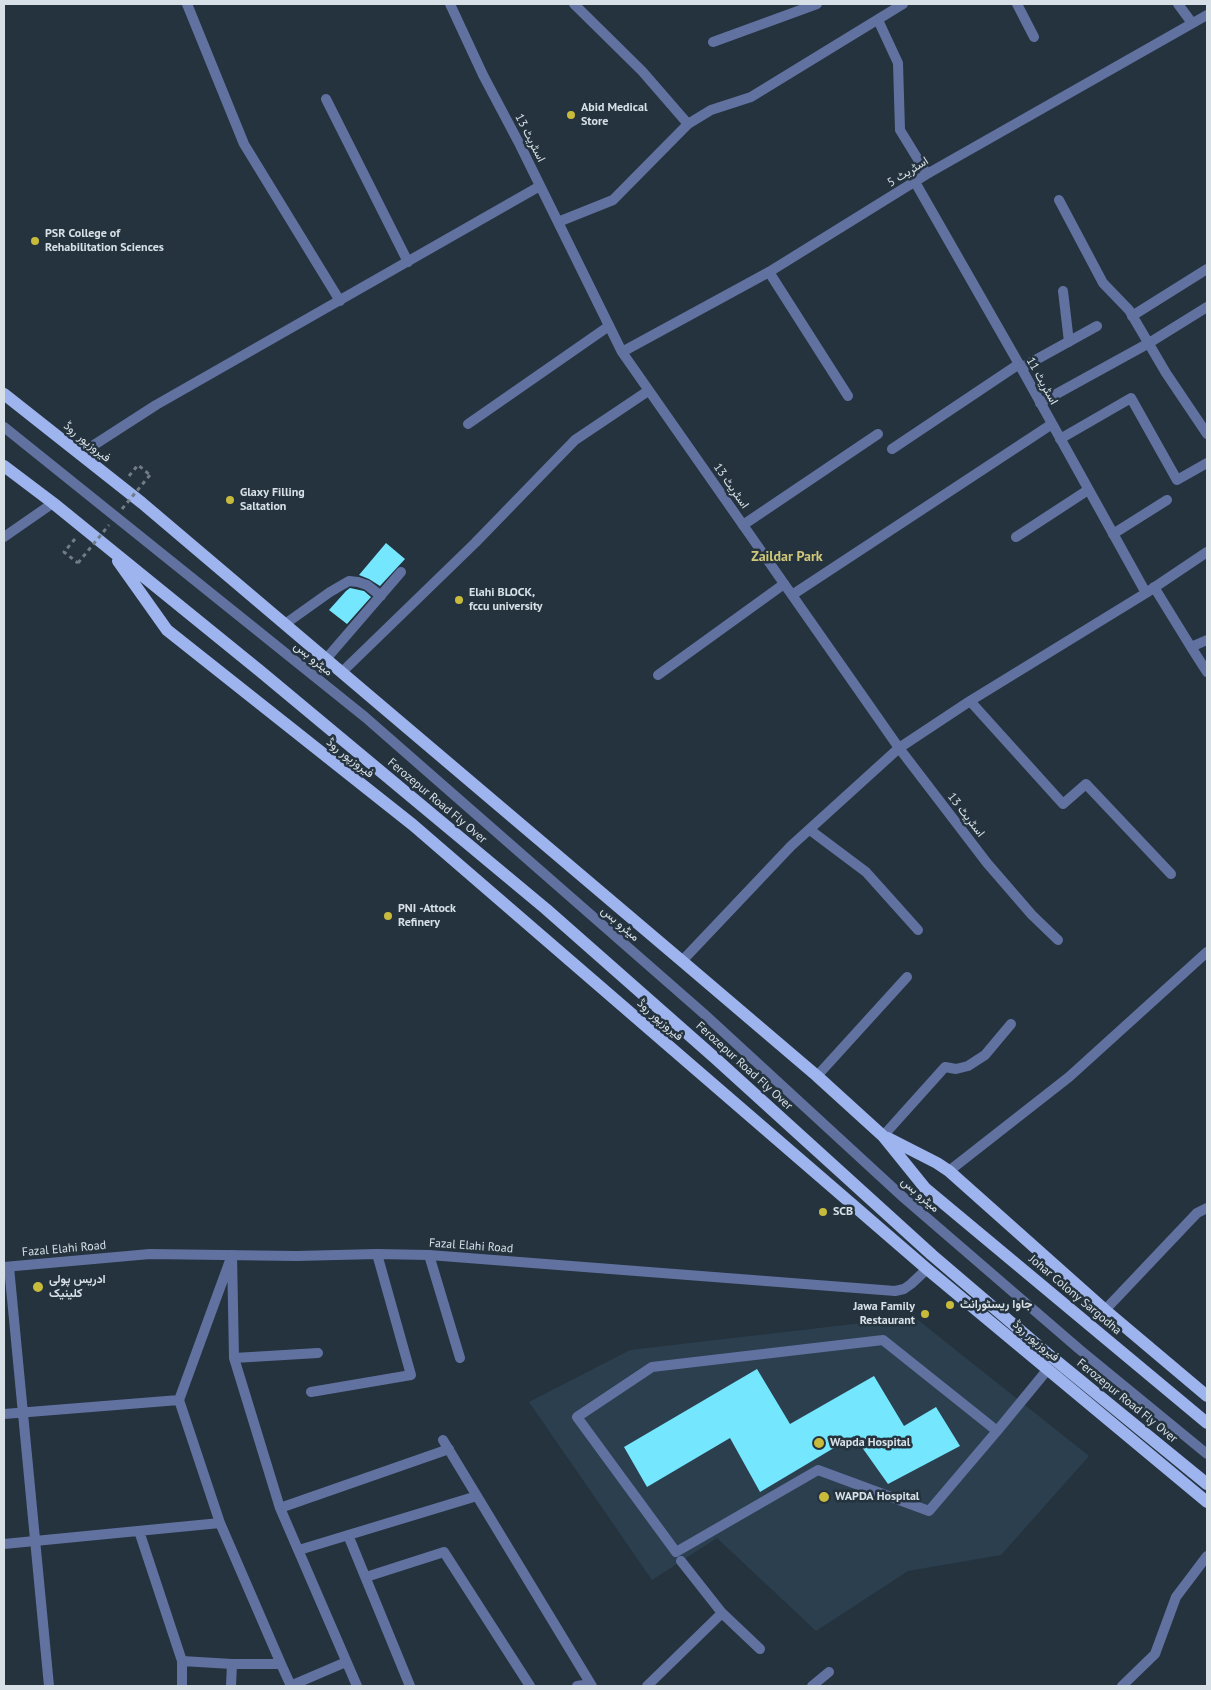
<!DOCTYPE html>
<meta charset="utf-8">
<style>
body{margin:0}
#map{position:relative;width:1211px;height:1690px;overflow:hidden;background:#25333e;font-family:"PT Sans",sans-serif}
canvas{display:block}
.frame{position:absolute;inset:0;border:5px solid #d7e0e7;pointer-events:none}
</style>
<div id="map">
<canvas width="1211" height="1690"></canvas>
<div class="frame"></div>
</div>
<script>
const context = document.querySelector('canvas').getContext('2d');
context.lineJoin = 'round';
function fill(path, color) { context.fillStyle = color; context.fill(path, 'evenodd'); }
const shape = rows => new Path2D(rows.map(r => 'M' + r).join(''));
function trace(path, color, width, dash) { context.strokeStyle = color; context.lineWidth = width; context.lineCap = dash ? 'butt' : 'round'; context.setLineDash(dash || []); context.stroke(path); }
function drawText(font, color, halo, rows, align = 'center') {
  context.font = font + ' "PT Sans",Vazirmatn,sans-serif'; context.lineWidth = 5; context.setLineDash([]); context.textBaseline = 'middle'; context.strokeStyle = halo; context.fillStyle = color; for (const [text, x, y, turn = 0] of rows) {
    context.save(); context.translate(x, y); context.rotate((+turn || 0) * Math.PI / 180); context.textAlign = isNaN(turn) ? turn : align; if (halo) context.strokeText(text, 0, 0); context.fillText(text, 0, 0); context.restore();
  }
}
fill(shape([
 [888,1320,918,1320,1089,1456,1001,1555,908,1571,816,1631,717,1538,652,1580,529,1402,630,1350]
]), '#2b3f4e');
fill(shape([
 [386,543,405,559,380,586,369,579,359,575],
 [350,588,364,591,371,597,347,624,329,610,346,591],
 [757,1369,790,1424,874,1376,904,1426,936,1407,960,1446,888,1484,854,1436,760,1492,730,1438,647,1487,624,1447]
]), '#74e6fe');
trace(shape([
 [129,476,138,465,150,475],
 [75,539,64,552,78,563]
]), '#707c86', 3, [4, 4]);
trace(shape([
 [326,99,408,262],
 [769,272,848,396],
 [1063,291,1069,342],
 [1132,316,1207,269],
 [1021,368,1097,326],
 [1040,403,1149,343,1207,307],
 [468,424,609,326],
 [1060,439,1131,398,1177,480,1207,463],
 [892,449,1019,364],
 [743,525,878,434],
 [1113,534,1167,500],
 [1016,537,1088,490],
 [285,624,330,592,349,581,358,582,367,585,381,596],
 [326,659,401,572],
 [658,675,784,584],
 [810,830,866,872,918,930],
 [817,1076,907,977],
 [883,1136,945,1067,956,1069,968,1066,985,1055,1011,1024],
 [949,1171,1069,1077,1207,952],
 [997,1431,929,1511,818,1470,676,1552,577,1417,652,1367,883,1340,997,1431,1048,1369]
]), '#6172a1', 10);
trace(shape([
 [187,4,244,144,340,301],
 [450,4,483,75,520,145,622,352,899,748,987,863,1032,915,1058,940],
 [574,4,642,71,688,124],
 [1017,4,1034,37],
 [1178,4,1192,23],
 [878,20,898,63,900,130,927,174],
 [713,42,817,4],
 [915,182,1019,364,1146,593],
 [1059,200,1103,283,1129,310,1166,373,1207,434],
 [558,222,613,200,688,124,711,110,751,97,903,4],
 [622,352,769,272,927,174,1207,15],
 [80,454,156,405,540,186],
 [4,537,53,503],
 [1154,587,1191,647,1207,640],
 [792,595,1052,424],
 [1191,647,1207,672],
 [342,672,475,543,575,440,648,391],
 [970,701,1063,804,1086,784,1171,874],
 [682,961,791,846,899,748,970,701,1146,593,1207,552],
 [429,1255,460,1358],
 [9,1267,49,1686],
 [1105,1310,1197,1213,1207,1208],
 [234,1358,318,1353],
 [311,1392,411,1375,377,1254],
 [4,1414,179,1400],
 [443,1440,592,1686],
 [280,1508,449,1449],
 [139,1531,182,1661,182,1686],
 [348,1535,410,1686],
 [4,1544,220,1523],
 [299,1550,477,1496],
 [681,1561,722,1613,760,1649],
 [366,1577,444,1552,530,1686],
 [182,1661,232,1664],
 [281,1664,291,1686],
 [231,1686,232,1664,281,1664,220,1523,179,1400,232,1255,234,1358,280,1508,357,1686],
 [290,1686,346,1662],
 [577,1686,590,1684],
 [647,1686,722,1613],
 [812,1686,829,1672],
 [1122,1686,1155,1654,1176,1597,1207,1556]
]), '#6172a1', 10);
trace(shape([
 [4,1267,150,1254,296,1256,377,1254,429,1255,895,1291,904,1289,911,1284,927,1269]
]), '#6172a1', 10);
trace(shape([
 [4,394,142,503,682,961,817,1076,883,1136,925,1188,1207,1423],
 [4,466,53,503,260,671,546,909,715,1058,932,1255,1048,1354,1207,1484],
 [118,561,167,630,413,825,927,1269,1207,1502],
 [888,1138,937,1163,949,1171,1105,1310,1207,1396]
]), '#9eb4ee', 12);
trace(shape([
 [122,509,150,475],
 [78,563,109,525]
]), '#707c86', 3, [4, 4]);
trace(shape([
 [4,427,365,717,703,1013,904,1198,1079,1349,1207,1454]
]), '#6172a1', 10);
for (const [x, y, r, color] of [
 [571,115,5,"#c8bb3b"],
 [35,241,5,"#c8bb3b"],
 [230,500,5,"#c8bb3b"],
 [459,600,5,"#c8bb3b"],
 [388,916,5,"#c8bb3b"],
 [823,1212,5,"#c8bb3b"],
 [38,1287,6,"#c8bb3b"],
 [950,1305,5,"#c8bb3b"],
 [925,1314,5,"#c8bb3b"],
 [819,1443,6,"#c8bb3b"],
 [824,1497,6,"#c8bb3b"]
]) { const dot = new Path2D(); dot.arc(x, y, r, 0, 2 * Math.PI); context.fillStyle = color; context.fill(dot); trace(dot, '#25333e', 2); }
drawText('bold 12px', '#d7e0e7', '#25333e', [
 ["Abid Medical",581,108],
 ["Store",581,122],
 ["PSR College of",45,234],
 ["Rehabilitation Sciences",45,248],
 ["Glaxy Filling",240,493],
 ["Saltation",240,507],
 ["Elahi BLOCK,",469,593],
 ["fccu university",469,607],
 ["PNI -Attock",398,909],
 ["Refinery",398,923],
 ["SCB",833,1212],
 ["ادریس پولی",49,1280],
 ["کلینیک",49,1294],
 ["جاوا ریسٹورانٹ",960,1305],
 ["Jawa Family",915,1307,"right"],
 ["Restaurant",915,1321,"right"],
 ["Wapda Hospital",830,1443],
 ["WAPDA Hospital",835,1497]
], 'left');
drawText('12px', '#d7e0e7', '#25333e', [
 ["اسٹریٹ 13",530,138,63],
 ["اسٹریٹ 5",908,172,-32],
 ["اسٹریٹ 11",1042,381,61],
 ["فیروزپور روڈ",87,442,39],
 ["اسٹریٹ 13",731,486,55],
 ["میٹرو بس",313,659,39],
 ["فیروزپور روڈ",350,758,38],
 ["Ferozepur Road Fly Over",437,801,40],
 ["اسٹریٹ 13",966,815,52],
 ["میٹرو بس",620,924,41],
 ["فیروزپور روڈ",660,1020,41],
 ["Ferozepur Road Fly Over",744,1066,42],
 ["میٹرو بس",920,1195,41],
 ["Fazal Elahi Road",471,1246,4],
 ["Fazal Elahi Road",64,1249,-5],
 ["Johar Colony Sargodha",1075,1295,40],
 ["فیروزپور روڈ",1036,1341,40],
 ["Ferozepur Road Fly Over",1127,1401,39]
]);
drawText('bold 14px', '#cfc779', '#25333e', [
 ["Zaildar Park",787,557]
]);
</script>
